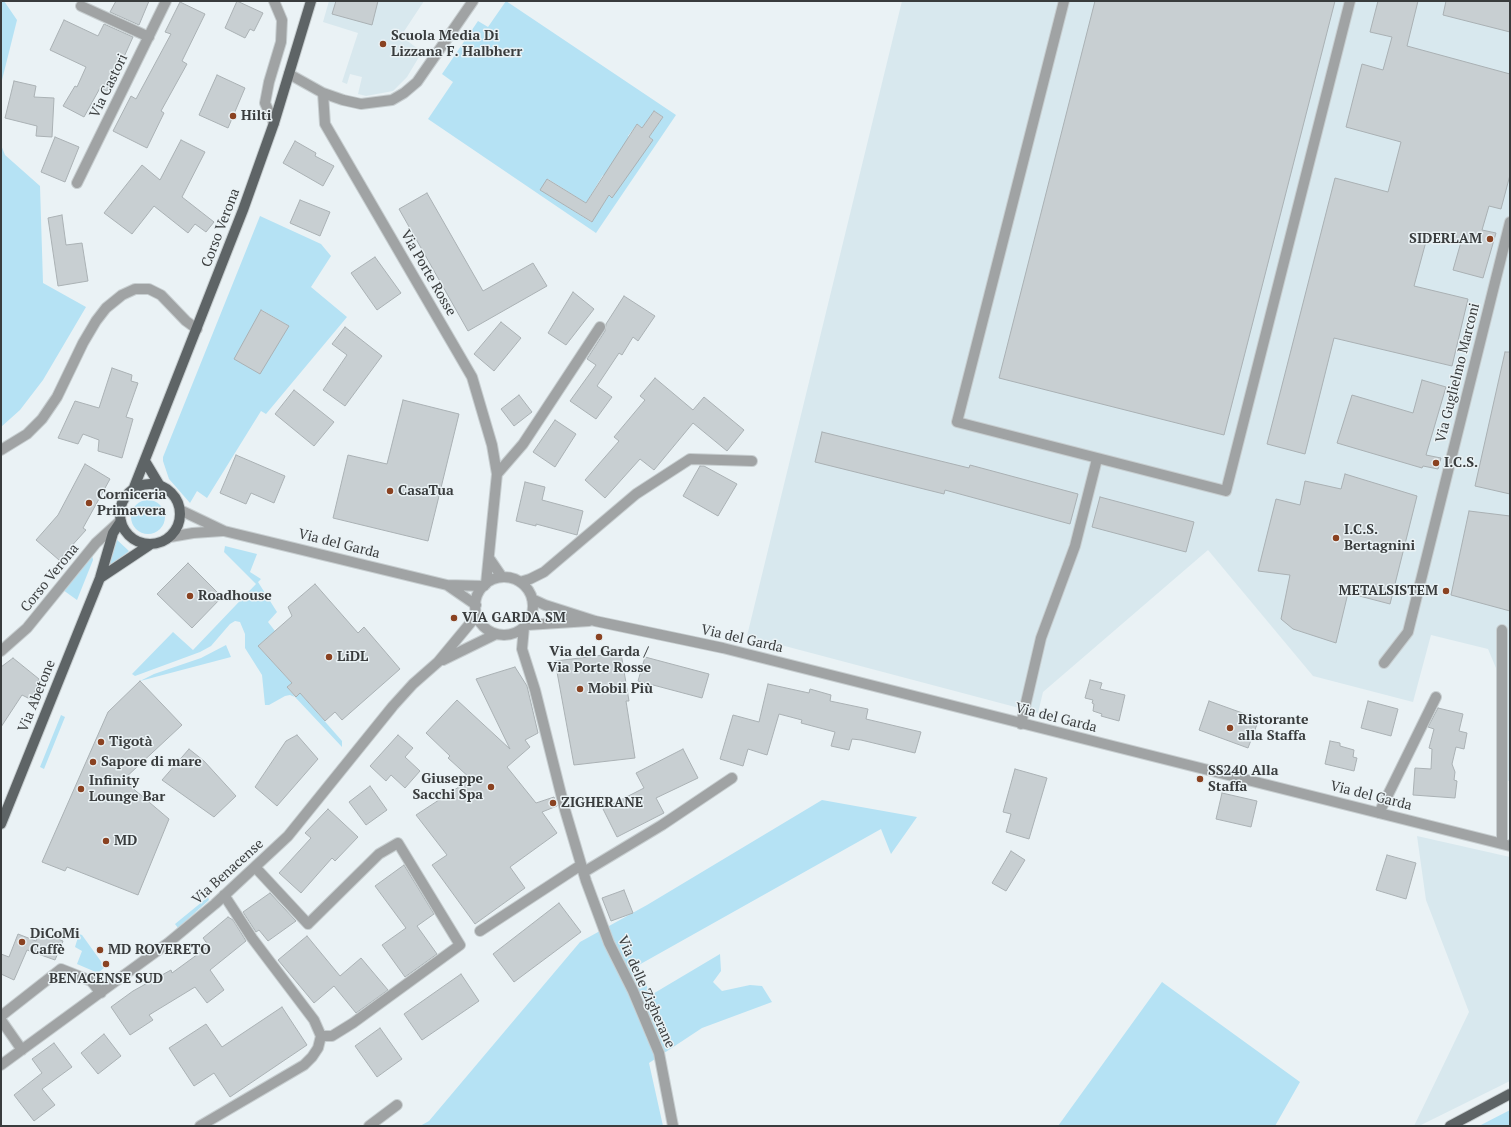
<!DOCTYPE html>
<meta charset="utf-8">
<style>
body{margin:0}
#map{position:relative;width:1511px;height:1127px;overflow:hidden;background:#eaf2f5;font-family:"PT Serif",serif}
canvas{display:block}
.frame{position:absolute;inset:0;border:2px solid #393c3d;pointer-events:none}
</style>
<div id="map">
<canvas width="1511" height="1127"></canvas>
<div class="frame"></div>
</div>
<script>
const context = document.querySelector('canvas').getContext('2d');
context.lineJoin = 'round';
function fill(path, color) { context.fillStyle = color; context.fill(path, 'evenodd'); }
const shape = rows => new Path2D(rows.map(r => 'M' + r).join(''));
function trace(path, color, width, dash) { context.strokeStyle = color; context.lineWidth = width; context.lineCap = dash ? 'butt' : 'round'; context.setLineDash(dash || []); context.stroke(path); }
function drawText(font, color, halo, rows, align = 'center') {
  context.font = font + ' "PT Serif",serif'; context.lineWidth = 3; context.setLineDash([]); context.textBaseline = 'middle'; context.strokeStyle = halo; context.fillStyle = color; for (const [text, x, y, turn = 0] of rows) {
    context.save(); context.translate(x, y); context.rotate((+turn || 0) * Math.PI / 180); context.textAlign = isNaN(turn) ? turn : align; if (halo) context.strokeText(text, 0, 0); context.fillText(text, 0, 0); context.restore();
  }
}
fill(shape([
 [329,1,424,1,401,36,422,52,407,77,393,91,366,96,358,94,362,77,350,74,347,84,342,82,358,33,323,22],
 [902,1,1510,1,1510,790,1509,781,1496,780,1496,668,1488,649,1431,635,1413,702,1313,676,1208,550,1043,692,1038,713,747,636],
 [1417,836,1510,857,1510,1081,1419,1126,1414,1126,1469,1012,1426,900]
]), '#d8e8ee');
fill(shape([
 [1,1,4,1,17,20,1,84],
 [506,1,676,115,596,233,428,119,453,82,442,74,478,21,488,27],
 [654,111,663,117,649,137,653,140,639,143,628,136,637,124,642,128],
 [603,175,611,180,612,198,609,195,591,222,541,190,548,179,586,203],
 [1,145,5,155,40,186,43,283,86,307,43,380,20,410,1,427],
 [260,216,321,244,331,256,311,287,347,317,266,414,261,411,207,498,197,491,190,503,169,479,163,461,163,457],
 [262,310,289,326,235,359],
 '131 517a17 17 0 1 1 34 0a17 17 0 1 1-34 0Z',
 [115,538,129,551,105,571],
 [225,546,257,554,250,572,261,579,258,582,277,612,268,622,275,631,258,646,292,683,287,687,295,697,300,693,342,741,342,747,295,697,290,695,285,696,269,705,265,705,262,675,245,648,245,634,240,622,235,621,230,624,211,646,200,652,135,676,132,674,173,632,193,650,256,584,224,552],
 [92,555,93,560,77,600,63,590],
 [226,645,231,657,140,681,154,674,201,658],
 [61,715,65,717,44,769,40,767],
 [822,800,917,817,891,854,881,829,637,966,651,995,720,954,721,971,713,982,722,991,750,985,762,986,772,1002,702,1028,649,1063,663,1126,420,1126,429,1121,580,942,647,905],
 [208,897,209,900,180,926,178,928,175,924],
 [79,934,82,935,105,967,98,973,77,964,82,951,75,947],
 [1162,982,1300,1082,1275,1126,1058,1126],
 [1510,1110,1510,1126,1479,1126]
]), '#b5e2f4');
const building = shape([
 [116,1,149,1,139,25,110,12,116,1],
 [237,1,263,13,254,31,250,29,245,38,225,28,237,1],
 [336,1,378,1,372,25,332,14,336,1],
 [1095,1,1335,1,1224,435,999,378,1095,1],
 [1378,1,1418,1,1407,46,1510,74,1510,175,1501,209,1489,206,1482,230,1496,233,1483,278,1453,270,1461,242,1428,234,1414,286,1468,299,1452,366,1334,338,1305,454,1267,444,1335,178,1388,192,1401,142,1346,127,1362,64,1383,70,1392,37,1370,32,1378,1],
 [1446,1,1510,1,1510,32,1443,15,1446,1],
 [180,2,205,14,182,61,187,64,161,111,164,113,147,148,113,131,131,96,136,99,171,34,165,32,180,2],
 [64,20,98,36,104,24,133,37,123,59,120,58,107,91,100,88,84,117,63,106,75,86,77,87,86,67,50,50,64,20],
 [217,75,245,88,228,128,199,115,217,75],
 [14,81,36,86,34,97,54,98,52,137,36,136,37,126,5,118,14,81],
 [654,111,663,117,649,137,653,140,612,198,609,195,592,222,540,190,547,179,586,203,637,124,642,128,654,111],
 [55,137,79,147,65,182,41,172,55,137],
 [181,140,205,152,182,197,214,222,206,232,195,224,188,233,154,206,132,234,104,213,142,165,160,180,181,140],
 [295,141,316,153,315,156,334,166,323,186,283,163,295,141],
 [427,193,483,291,533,263,547,286,468,331,399,209,427,193],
 [300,200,330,212,320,236,290,223,300,200],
 [62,215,66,245,82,243,88,281,58,286,48,218,62,215],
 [375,257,401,293,377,310,351,273,375,257],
 [573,292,594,309,566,345,548,333,573,292],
 [624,296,655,316,638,341,633,337,622,355,619,353,597,386,612,397,596,419,570,401,596,365,587,359,605,331,606,324,624,296],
 [261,310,289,326,260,374,234,359,261,310],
 [501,322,521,338,494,371,474,354,501,322],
 [345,327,382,356,345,406,323,390,347,355,332,344,345,327],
 [1505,352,1510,352,1510,494,1475,486,1505,352],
 [112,368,132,375,131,381,138,383,126,417,133,419,122,458,98,451,99,440,83,434,78,444,58,438,75,401,99,408,112,368],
 [655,378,693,410,704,397,744,430,727,451,693,423,654,470,640,459,605,498,585,480,619,441,614,437,645,400,640,396,655,378],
 [1422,380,1446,387,1426,455,1441,458,1438,469,1423,466,1422,468,1337,443,1352,395,1413,413,1422,380],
 [294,390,334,422,314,446,275,414,294,390],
 [519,395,532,412,514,426,501,409,519,395],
 [403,400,459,414,428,541,333,518,348,455,387,464,403,400],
 [555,420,576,434,555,467,533,452,555,420],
 [822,432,969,468,970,465,1078,494,1070,524,945,490,944,494,815,462,822,432],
 [236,455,285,476,274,503,251,493,246,504,220,493,236,455],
 [85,464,110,479,83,528,86,530,59,560,36,540,58,515,85,464],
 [700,466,704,466,737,484,718,516,683,496,700,466],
 [1345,474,1417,496,1390,604,1348,593,1336,643,1293,629,1281,619,1290,575,1258,571,1276,499,1300,505,1305,481,1341,489,1345,474],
 [525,482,545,487,542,500,583,511,577,535,536,524,536,526,516,521,525,482],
 [1100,497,1194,522,1186,552,1092,527,1100,497],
 [1469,511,1510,516,1510,611,1451,595,1469,511],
 [188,563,222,597,192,628,157,594,188,563],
 [315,584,358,633,364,627,400,669,342,720,335,712,325,721,300,693,296,697,287,687,292,683,258,646,292,616,288,607,315,584],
 [621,653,629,701,626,701,635,758,574,765,555,661,621,653],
 [645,657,709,674,702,698,638,681,645,657],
 [13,658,39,679,32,700,22,695,1,727,1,667,13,658],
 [515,667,527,686,538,733,525,740,530,747,507,767,536,803,554,797,557,806,542,812,557,833,510,867,525,888,475,924,432,865,447,855,416,815,471,779,448,758,450,756,426,733,457,700,510,749,476,679,515,667],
 [1090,680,1102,683,1100,689,1125,695,1119,721,1101,716,1102,714,1093,711,1094,704,1092,703,1093,700,1085,698,1090,680],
 [140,681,182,725,123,780,169,819,138,895,67,867,65,871,42,862,108,712,140,681],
 [768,684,809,693,810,689,831,695,830,701,868,709,866,719,921,732,915,753,861,740,852,739,849,750,831,746,835,732,801,723,802,720,779,714,767,755,748,749,743,766,720,759,733,715,759,722,768,684],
 [1209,701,1259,719,1248,748,1199,730,1209,701],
 [1368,701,1398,709,1391,736,1361,728,1368,701],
 [1438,708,1463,714,1459,731,1467,733,1464,749,1456,747,1452,764,1455,772,1454,780,1457,781,1455,798,1413,795,1415,768,1431,769,1432,749,1429,748,1434,729,1428,727,1438,708],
 [297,735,318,759,277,806,255,787,286,741,297,735],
 [398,735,413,748,405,757,420,771,405,788,391,775,386,781,370,766,398,735],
 [1330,741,1340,743,1340,746,1354,750,1353,757,1357,758,1354,771,1325,764,1330,741],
 [189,749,204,761,236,796,214,817,162,780,189,749],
 [683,749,698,778,656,798,664,813,617,837,603,809,644,788,636,773,683,749],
 [1015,769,1047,778,1029,839,1006,832,1011,814,1003,812,1015,769],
 [370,786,387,810,366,825,349,802,370,786],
 [1222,793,1257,801,1251,827,1216,819,1222,793],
 [328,809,358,837,335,861,332,858,301,893,279,873,311,838,305,833,328,809],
 [1011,851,1025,860,1006,891,992,883,1011,851],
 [1387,855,1416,863,1406,899,1376,890,1387,855],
 [404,865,434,914,417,926,437,954,405,977,382,945,406,928,375,886,404,865],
 [624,890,633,913,611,921,602,898,624,890],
 [270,893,296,921,268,941,259,930,256,932,243,912,270,893],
 [559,903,581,932,514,982,493,954,559,903],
 [228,917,233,920,246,941,210,970,224,990,207,1003,195,987,149,1015,153,1020,130,1035,111,1007,133,991,171,970,172,973,209,946,203,938,228,917],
 [40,932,63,941,55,960,27,950,14,980,1,974,1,954,9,957,18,934,36,941,40,932],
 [307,936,340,976,361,958,388,990,356,1013,334,986,314,1003,278,960,307,936],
 [461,974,479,1001,422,1040,404,1014,461,974],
 [282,1007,307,1045,230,1097,214,1073,194,1086,169,1048,206,1024,222,1047,282,1007],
 [380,1028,402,1059,377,1077,355,1046,380,1028],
 [104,1034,121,1056,98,1074,81,1053,104,1034],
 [54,1043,72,1067,42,1089,55,1105,34,1121,14,1095,42,1073,32,1059,54,1043]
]);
fill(building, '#c8cfd2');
trace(building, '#aab1b4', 1);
const minor = shape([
 [274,1,282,20,281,42,269,82,265,103,274,123],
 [1064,1,957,422,1226,491,1350,1],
 [81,6,149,37],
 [289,74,323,93,343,100,361,104,392,100,404,93,417,82,473,1],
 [323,93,325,124,472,377,492,445,497,474,486,584],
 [77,183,166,1],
 [1,450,27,434,42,419,57,397,83,343,96,321,106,308,122,295,135,289,149,289,161,295,186,321,197,329],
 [497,474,523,444,600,327],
 [180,510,224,531,447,585,484,586],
 [170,537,193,533,222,531],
 [489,558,502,577],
 '475 606a29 29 0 1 1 58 0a29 29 0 1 1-58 0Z',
 [520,582,530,579,544,572,636,494,690,459,752,461],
 [447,585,476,605],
 [532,599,545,605,595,621,723,648,1510,846],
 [527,625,589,621],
 [524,627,522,649,535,690,565,810,586,881,609,943,633,991,659,1053,673,1126],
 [1502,630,1502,844],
 [1,651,27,628,96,543,118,523],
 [443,660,496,634],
 [1384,663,1408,632,1510,222],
 [1021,724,1041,638,1075,546,1097,459],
 [1379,813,1436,697],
 [255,867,308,924,379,854,398,843,460,945,353,1023,332,1036,321,1036],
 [584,872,662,825,732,778],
 [480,931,581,865],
 [1,1016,61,969,91,981,101,993],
 [1,1020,22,1050],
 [1,1065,168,943,215,904,288,836,393,706,413,684,438,662,477,615],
 [200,1126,304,1065,312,1057,318,1048,321,1036,314,1020,252,938,224,895],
 [369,1126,397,1105]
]);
const major = shape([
 [145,461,160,486],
 '120 514a30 30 0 1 1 60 0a30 30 0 1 1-60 0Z',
 [133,490,243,210,274,123,311,1],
 [100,578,151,544],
 [1,824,100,578,113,533,121,521],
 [1450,1126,1510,1094]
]);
trace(minor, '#c7ced0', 12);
trace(major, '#c7ced0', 12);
trace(minor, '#a0a3a4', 10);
trace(major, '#5e6466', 10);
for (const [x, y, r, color] of [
 [383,44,4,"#8a4221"],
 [233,116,4,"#8a4221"],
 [1490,239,4,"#8a4221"],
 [1436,463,4,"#8a4221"],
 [390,491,4,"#8a4221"],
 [89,503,4,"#8a4221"],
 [1336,538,4,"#8a4221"],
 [1446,591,4,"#8a4221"],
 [190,596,4,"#8a4221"],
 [454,618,4,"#8a4221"],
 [599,637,4,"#8a4221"],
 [329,657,4,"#8a4221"],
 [580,689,4,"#8a4221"],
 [1230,728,4,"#8a4221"],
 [101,742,4,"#8a4221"],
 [93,762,4,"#8a4221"],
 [1200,779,4,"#8a4221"],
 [491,787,4,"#8a4221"],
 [81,789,4,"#8a4221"],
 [553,803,4,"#8a4221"],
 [106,841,4,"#8a4221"],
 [22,942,4,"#8a4221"],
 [100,950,4,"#8a4221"],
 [106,964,4,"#8a4221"]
]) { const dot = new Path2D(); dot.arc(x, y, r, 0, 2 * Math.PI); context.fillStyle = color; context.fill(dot); trace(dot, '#eaf2f5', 1.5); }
drawText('bold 14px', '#393c3d', '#eaf2f5', [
 ["Scuola Media Di",391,36],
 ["Lizzana F. Halbherr",391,52],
 ["Hilti",241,116],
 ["SIDERLAM",1482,239,"right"],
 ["I.C.S.",1444,463],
 ["CasaTua",398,491],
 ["Corniceria",97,495],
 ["Primavera",97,511],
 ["I.C.S.",1344,530],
 ["Bertagnini",1344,546],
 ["METALSISTEM",1438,591,"right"],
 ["Roadhouse",198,596],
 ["VIA GARDA SM",462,618],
 ["Via del Garda /",599,652,"center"],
 ["Via Porte Rosse",599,668,"center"],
 ["LiDL",337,657],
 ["Mobil Più",588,689],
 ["Ristorante",1238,720],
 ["alla Staffa",1238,736],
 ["Tigotà",109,742],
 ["Sapore di mare",101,762],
 ["SS240 Alla",1208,771],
 ["Staffa",1208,787],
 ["Giuseppe",483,779,"right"],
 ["Sacchi Spa",483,795,"right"],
 ["Infinity",89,781],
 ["Lounge Bar",89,797],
 ["ZIGHERANE",561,803],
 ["MD",114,841],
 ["DiCoMi",30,934],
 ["Caffè",30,950],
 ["MD ROVERETO",108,950],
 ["BENACENSE SUD",106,979,"center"]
], 'left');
drawText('14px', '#393c3d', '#eaf2f5', [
 ["Via Castori",109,86,-64],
 ["Corso Verona",221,228,-69],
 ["Via Porte Rosse",428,273,60],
 ["Via Guglielmo Marconi",1458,373,-76],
 ["Via del Garda",339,544,14],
 ["Corso Verona",50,578,-51],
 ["Via del Garda",742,639,13],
 ["Via Abetone",37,696,-68],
 ["Via del Garda",1056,718,14],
 ["Via del Garda",1371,796,14],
 ["Via Benacense",228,872,-42],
 ["Via delle Zigherane",646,992,66]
]);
</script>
